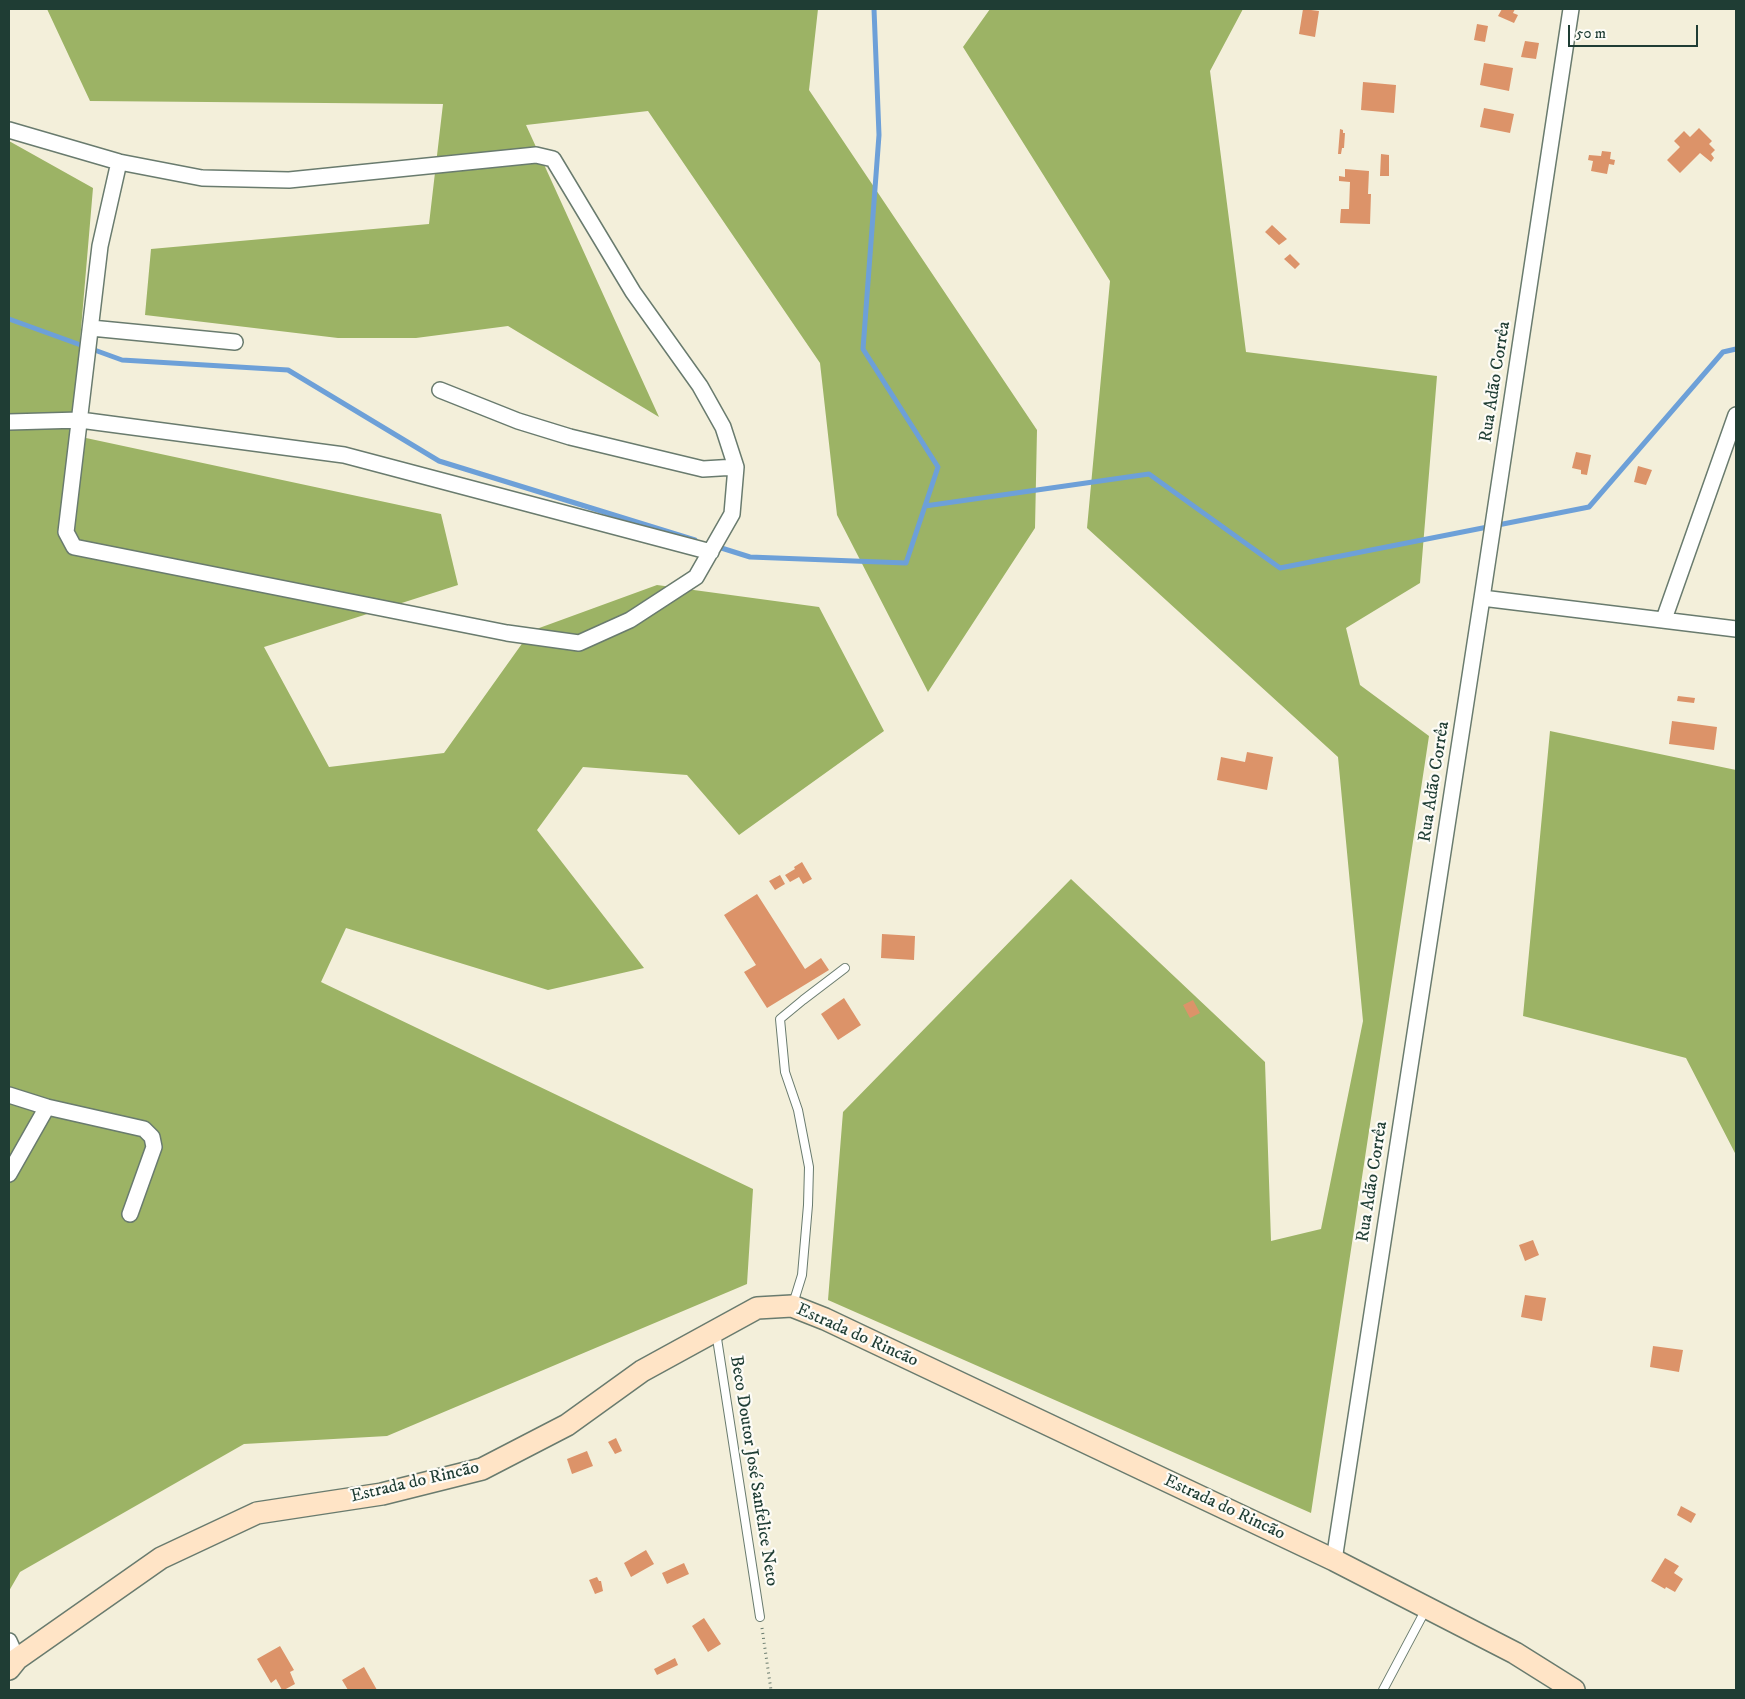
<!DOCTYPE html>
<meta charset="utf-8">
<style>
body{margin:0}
#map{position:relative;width:1745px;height:1699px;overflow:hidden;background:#f3efda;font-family:"IM FELL DW Pica",serif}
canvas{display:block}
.frame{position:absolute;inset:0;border:10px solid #1f3d34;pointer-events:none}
.scale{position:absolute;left:1568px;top:25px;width:130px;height:22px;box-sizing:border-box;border:2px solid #1f3d34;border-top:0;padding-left:6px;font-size:15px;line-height:18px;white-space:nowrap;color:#1f3d34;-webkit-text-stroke:4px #fdfcf7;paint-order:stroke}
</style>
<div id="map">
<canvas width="1745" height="1699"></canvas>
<div class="frame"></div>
<div class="scale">50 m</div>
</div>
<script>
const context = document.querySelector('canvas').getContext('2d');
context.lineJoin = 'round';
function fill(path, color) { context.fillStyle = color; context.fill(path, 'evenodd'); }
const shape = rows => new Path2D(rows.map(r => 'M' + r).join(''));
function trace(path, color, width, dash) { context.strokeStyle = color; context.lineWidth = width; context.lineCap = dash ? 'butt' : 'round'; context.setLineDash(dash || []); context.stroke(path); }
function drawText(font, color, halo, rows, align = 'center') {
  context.font = font + ' "IM FELL DW Pica",serif'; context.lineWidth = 4.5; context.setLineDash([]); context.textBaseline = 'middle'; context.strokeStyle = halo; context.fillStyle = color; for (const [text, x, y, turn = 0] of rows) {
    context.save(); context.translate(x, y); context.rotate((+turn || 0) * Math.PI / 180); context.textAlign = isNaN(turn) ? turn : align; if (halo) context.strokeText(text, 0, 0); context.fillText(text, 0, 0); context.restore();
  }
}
fill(shape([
 [47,9,818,9,809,90,1037,430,1035,528,928,692,837,515,820,363,648,111,526,125,659,417,508,326,416,338,338,338,145,315,151,249,429,224,443,104,90,101],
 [990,9,1243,9,1210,71,1246,352,1437,376,1420,583,1346,628,1360,685,1429,736,1311,1513,828,1300,843,1112,1071,879,1265,1062,1271,1241,1321,1229,1363,1021,1338,757,1087,528,1110,281,963,47],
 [9,141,93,188,72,435,441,514,458,585,264,647,329,767,444,753,531,631,657,585,819,607,884,731,739,835,687,775,583,767,537,830,644,968,548,990,346,928,321,982,753,1189,747,1284,387,1436,244,1444,20,1572,9,1591],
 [1550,731,1736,770,1736,1155,1686,1058,1523,1016]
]), '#9cb365');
trace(shape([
 [9,319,122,360,288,370,439,461,695,540],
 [925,506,1149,474,1280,568,1589,507,1723,352,1736,349],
 [715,546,750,557,906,563,938,467,863,349,879,135,874,9]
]), '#6da0d8', 5);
fill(shape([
 [1303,9,1319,11,1315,37,1299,34],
 [1502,9,1515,9,1513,13,1518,15,1514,23,1498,16],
 [1477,24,1488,26,1485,42,1474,40],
 [1525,41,1539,43,1536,59,1521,57],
 [1484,63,1513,68,1509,91,1480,85],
 [1363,82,1396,85,1394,113,1361,110],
 [1484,108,1514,114,1510,133,1480,127],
 [1699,128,1712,141,1709,144,1715,150,1711,154,1714,158,1711,162,1700,153,1680,173,1667,160,1680,147,1674,141,1684,131,1690,137],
 [1340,129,1343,130,1343,133,1345,133,1344,148,1342,148,1341,154,1338,154],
 [1602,151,1611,152,1610,159,1615,160,1614,165,1609,164,1607,174,1591,171,1593,161,1588,160,1589,155,1601,156],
 [1381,154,1389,155,1389,176,1380,176],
 [1345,169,1369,171,1368,194,1371,194,1370,224,1340,223,1341,209,1349,209,1350,182,1339,181,1339,176,1345,177],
 [1272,225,1287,239,1279,245,1265,232],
 [1290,254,1300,264,1295,269,1284,259],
 [1576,452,1591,455,1587,475,1581,474,1581,470,1572,468],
 [1638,466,1652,470,1646,485,1634,482],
 [1678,696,1695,698,1694,703,1677,701],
 [1672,721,1717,727,1714,750,1669,744],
 [1247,752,1273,757,1267,790,1217,780,1221,757,1245,762],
 [802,862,812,879,803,884,799,877,790,882,785,875,795,869,794,867],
 [780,875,785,884,775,890,769,881],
 [757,894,805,969,821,958,829,970,767,1008,744,972,756,965,724,915],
 [882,934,915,936,914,960,881,958],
 [844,998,861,1025,838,1040,821,1014],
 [1193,1000,1200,1013,1190,1018,1183,1005],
 [1533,1240,1539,1255,1525,1261,1519,1245],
 [1525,1295,1546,1298,1542,1321,1521,1317],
 [1653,1346,1683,1350,1679,1372,1650,1367],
 [616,1438,622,1451,615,1454,608,1442],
 [587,1451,593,1466,572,1474,567,1459],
 [1681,1506,1696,1514,1691,1523,1677,1515],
 [646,1550,654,1564,631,1577,624,1563],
 [1665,1558,1679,1566,1674,1573,1683,1579,1675,1592,1666,1587,1665,1589,1651,1581],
 [684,1563,689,1574,667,1584,662,1573],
 [597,1577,599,1581,601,1581,603,1591,595,1594,589,1580],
 [704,1618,721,1644,708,1652,692,1626],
 [280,1646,294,1670,290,1672,295,1684,284,1690,282,1690,276,1679,271,1683,257,1659],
 [675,1658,678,1665,657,1675,654,1669],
 [364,1667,377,1690,348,1690,342,1680]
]), '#dc9369');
const lane = shape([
 [793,1304,802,1275,808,1205,809,1167,798,1110,785,1072,780,1019,803,1000,845,968],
 [716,1332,760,1617],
 [1383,1690,1426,1609]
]);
const street = shape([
 [9,130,119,162,202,178,289,180,536,155,553,159,633,292,700,386,723,427,736,467,732,514,696,577,630,620,579,643,507,633,74,547,66,532,100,246,119,162],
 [91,328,235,342],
 [440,390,518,421,570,437,703,469,736,467],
 [9,422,80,420,344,455,711,552],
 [1482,598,1736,629],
 [1664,619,1736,415],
 [9,1095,47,1107,144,1129,152,1137,154,1147,130,1214],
 [9,1174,47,1107],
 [1334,1560,1482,598,1571,9],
 [9,1641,17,1659]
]);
const secondary = shape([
 [9,1669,17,1659,161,1558,257,1513,382,1494,482,1469,567,1425,642,1371,757,1308,792,1306,825,1319,1334,1560,1515,1653,1574,1690]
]);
trace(lane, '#697b6e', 10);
trace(street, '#697b6e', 18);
trace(secondary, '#697b6e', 24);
trace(shape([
 [762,1628,771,1690]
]), '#697b6e', 3, [1, 4]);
trace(lane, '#fff', 8);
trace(street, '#fff', 15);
trace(secondary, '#ffe4c6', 21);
drawText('18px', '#1f3d34', '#fdfcf7', [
 ["Rua Adão Corrêa",1496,382,-81],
 ["Rua Adão Corrêa",1435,782,-81],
 ["Rua Adão Corrêa",1373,1182,-81],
 ["Estrada do Rincão",857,1336,24],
 ["Beco Doutor José Sanfelice Neto",753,1471,81],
 ["Estrada do Rincão",415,1483,-13],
 ["Estrada do Rincão",1224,1508,25]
]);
</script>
